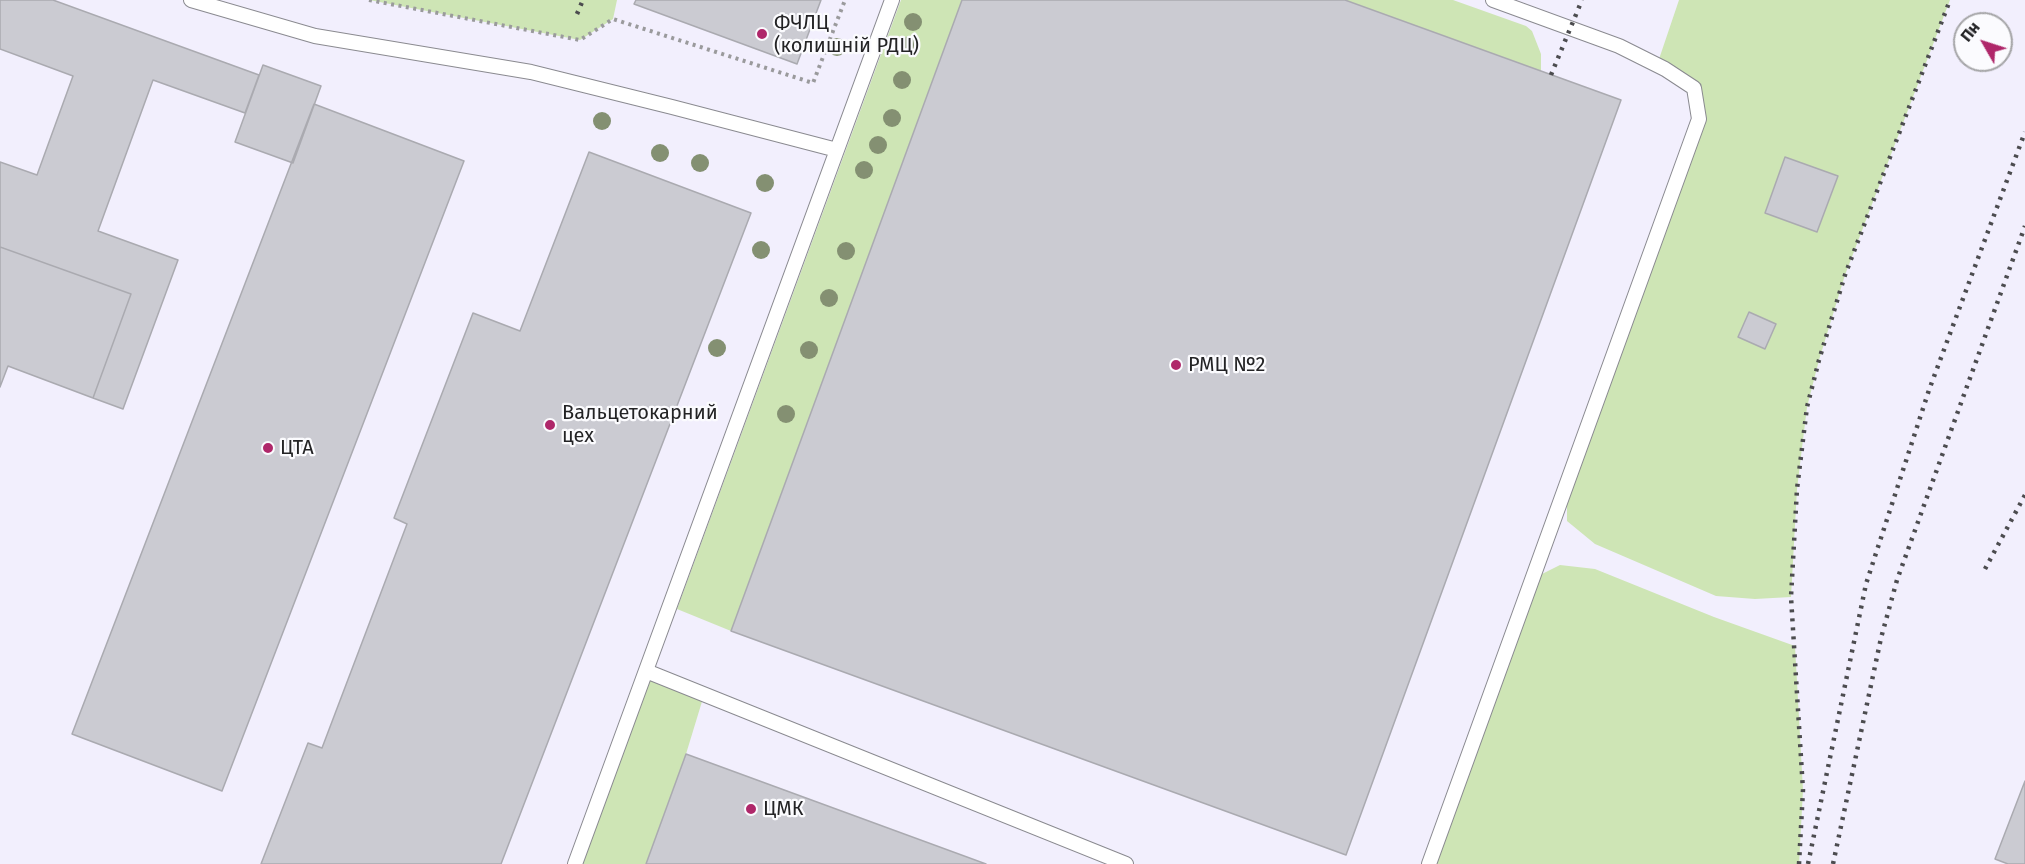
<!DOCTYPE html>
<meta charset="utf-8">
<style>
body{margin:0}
#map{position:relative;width:2025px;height:864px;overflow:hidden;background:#fbfbfe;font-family:"Fira Sans",sans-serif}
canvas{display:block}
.north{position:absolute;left:1953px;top:12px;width:60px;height:60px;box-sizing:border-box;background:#fbfbfe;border:2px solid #a5a5a7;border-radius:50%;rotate:309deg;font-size:16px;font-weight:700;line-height:24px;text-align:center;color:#232325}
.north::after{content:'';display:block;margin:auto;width:21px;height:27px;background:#af276a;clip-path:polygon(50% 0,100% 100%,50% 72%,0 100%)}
</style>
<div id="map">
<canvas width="2025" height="864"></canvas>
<div class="north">Пн</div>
</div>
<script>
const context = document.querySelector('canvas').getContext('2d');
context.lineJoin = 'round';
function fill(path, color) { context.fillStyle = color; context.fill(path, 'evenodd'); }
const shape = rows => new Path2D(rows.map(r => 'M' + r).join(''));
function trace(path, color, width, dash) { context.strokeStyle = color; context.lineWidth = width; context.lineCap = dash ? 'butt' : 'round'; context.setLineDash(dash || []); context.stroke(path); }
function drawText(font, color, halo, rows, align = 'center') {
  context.font = font + ' "Fira Sans",sans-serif'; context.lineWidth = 4.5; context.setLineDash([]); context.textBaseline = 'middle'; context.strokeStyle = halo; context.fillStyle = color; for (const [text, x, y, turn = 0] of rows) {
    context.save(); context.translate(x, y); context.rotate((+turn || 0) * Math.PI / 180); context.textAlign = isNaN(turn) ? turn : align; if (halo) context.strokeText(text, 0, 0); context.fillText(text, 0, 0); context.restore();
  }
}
fill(shape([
 [0,0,2025,0,2025,864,0,864],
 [1965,24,2001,24,2001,60,1965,60]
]), '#f2effd');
fill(shape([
 [369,0,617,0,613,19,580,40],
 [901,0,962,0,731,631,677,609],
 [1345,0,1453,0,1526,26,1532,31,1541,54,1541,71],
 [1679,0,1950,0,1845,275,1819,360,1807,407,1797,489,1791,597,1755,599,1716,596,1595,544,1567,521,1567,483,1699,119,1694,89,1657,65],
 [1560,565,1595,569,1714,617,1795,646,1803,790,1799,864,1429,864,1532,579],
 [646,671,704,695,686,754,646,864,575,864]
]), '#cee5b5');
const building = shape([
 [0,0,53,0,259,75,245,113,153,80,98,231,178,260,123,409,93,398,131,294,0,247,0,162,37,175,73,76,0,49,0,0],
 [636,0,821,0,797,64,634,4,636,0],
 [962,0,1345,0,1621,100,1346,855,731,631,962,0],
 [263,65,321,86,293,163,235,142,263,65],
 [314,104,464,161,222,791,72,734,314,104],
 [589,152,751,213,501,864,261,864,308,743,322,748,407,524,394,518,473,313,520,331,589,152],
 [1785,157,1838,176,1817,232,1765,213,1785,157],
 [0,247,131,294,93,398,8,366,0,387,0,247],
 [1749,312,1776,324,1765,349,1738,337,1749,312],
 [686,754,986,864,646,864,686,754],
 [2025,781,2025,864,2008,864,1995,859,2025,781]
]);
fill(building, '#cbcbd2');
trace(building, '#aaaab0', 1.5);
const service = shape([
 [191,0,315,36,531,72,672,107,837,150],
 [646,671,1126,864],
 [575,864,892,0],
 [1429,864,1699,119,1694,88,1665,69,1619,46,1493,0]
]);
trace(service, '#8a8a90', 16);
trace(shape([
 [369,0,580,40,613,19,813,83,845,0]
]), '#9a9a9c', 4, [3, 4.5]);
trace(service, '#fff', 14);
trace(shape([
 [577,14,583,0],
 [1551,75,1582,0],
 [1985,569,2025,495],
 [1799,864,1803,790,1791,597,1797,489,1807,407,1819,360,1845,275,1950,0],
 [1808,864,1866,584,1929,390,2025,132],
 [1833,864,1881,638,1897,580,2025,226]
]), '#4c4c4f', 4.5, [3, 6]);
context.fillStyle = '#849072';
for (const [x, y] of [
 [913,22],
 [910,45],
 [837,47],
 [902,80],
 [892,118],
 [602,121],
 [878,145],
 [660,153],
 [700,163],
 [864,170],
 [765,183],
 [761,250],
 [846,251],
 [829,298],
 [717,348],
 [809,350],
 [786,414]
]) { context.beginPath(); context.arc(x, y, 9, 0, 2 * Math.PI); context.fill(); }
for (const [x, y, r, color] of [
 [762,34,6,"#af276a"],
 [1176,365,6,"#af276a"],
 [550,425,6,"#af276a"],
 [268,448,6,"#af276a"],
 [751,809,6,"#af276a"]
]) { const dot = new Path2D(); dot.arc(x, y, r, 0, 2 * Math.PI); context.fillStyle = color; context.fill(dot); trace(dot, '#fbfbfe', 2); }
drawText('20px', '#232325', '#fbfbfe', [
 ["ФЧЛЦ",774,23],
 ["(колишній РДЦ)",774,46],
 ["РМЦ №2",1188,365],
 ["Вальцетокарний",562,413],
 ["цех",562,436],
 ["ЦТА",280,448],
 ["ЦМК",763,809]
], 'left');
</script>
